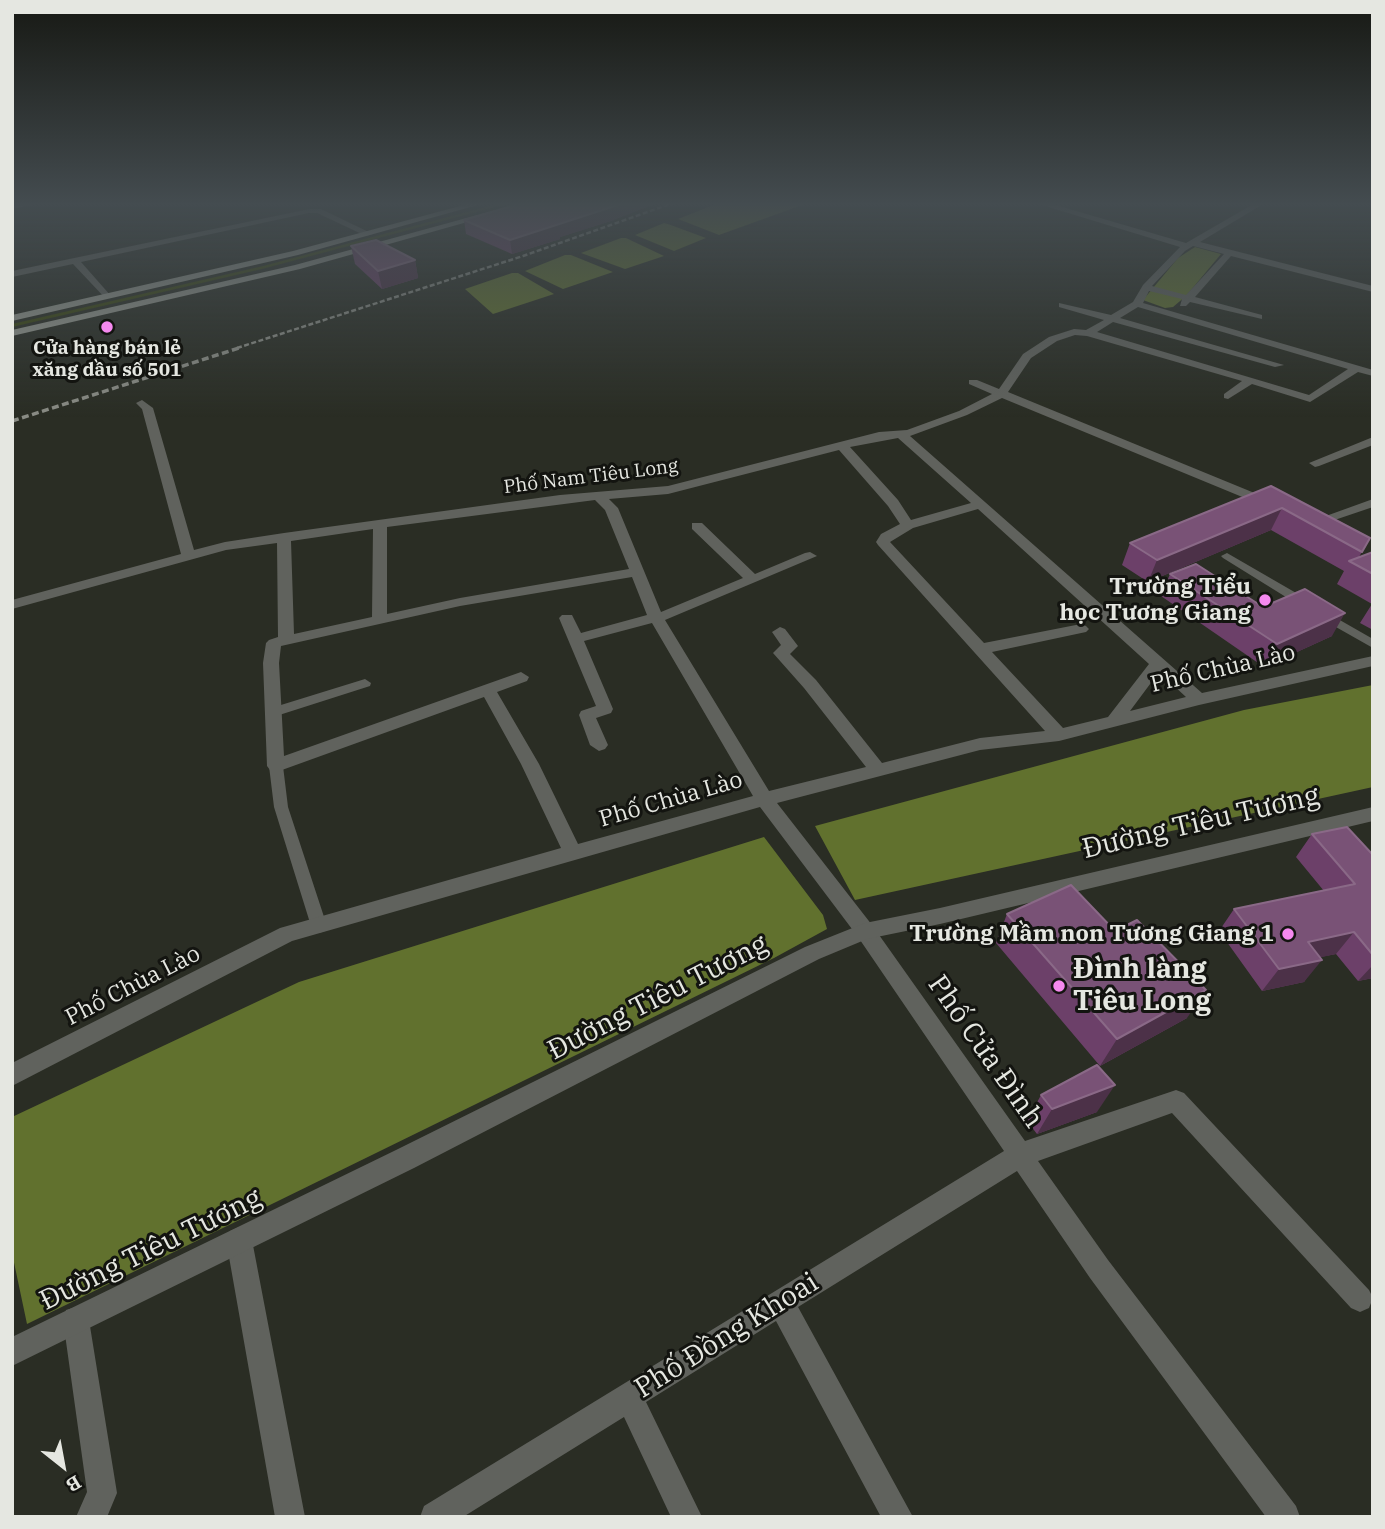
<!DOCTYPE html>
<meta charset="utf-8">
<style>
body{margin:0}
#map{position:relative;width:1385px;height:1529px;overflow:hidden;background:#2a2d24;font-family:"IBM Plex Serif",serif}
canvas{display:block}
.frame{position:absolute;inset:0;border:14px solid #e5e7e1;pointer-events:none}
.north{position:absolute;left:28px;top:1431px;width:70px;height:70px;-webkit-text-stroke:5px #131410;paint-order:stroke;rotate:149deg;font-size:19px;font-weight:700;line-height:28px;text-align:center;color:#e5e7e1}
.north::after{content:'';display:block;margin:auto;width:24px;height:32px;background:#e5e7e1;clip-path:polygon(50% 0,100% 100%,50% 72%,0 100%)}
</style>
<div id="map">
<canvas width="1385" height="1529"></canvas>
<div class="frame"></div>
<div class="north">B</div>
</div>
<script>
const context = document.querySelector('canvas').getContext('2d');
context.lineJoin = 'round';
function fill(path, color) { context.fillStyle = color; context.fill(path, 'evenodd'); }
const shape = rows => new Path2D(rows.map(r => 'M' + r).join(''));
function trace(path, color, width, dash) { context.strokeStyle = color; context.lineWidth = width; context.lineCap = dash ? 'butt' : 'round'; context.setLineDash(dash || []); context.stroke(path); }
function drawText(font, color, halo, rows, align = 'center') {
  context.font = font + ' "IBM Plex Serif",serif'; context.lineWidth = 6; context.setLineDash([]); context.textBaseline = 'middle'; context.strokeStyle = halo; context.fillStyle = color; for (const [text, x, y, turn = 0] of rows) {
    context.save(); context.translate(x, y); context.rotate((+turn || 0) * Math.PI / 180); context.textAlign = isNaN(turn) ? turn : align; if (halo) context.strokeText(text, 0, 0); context.fillText(text, 0, 0); context.restore();
  }
}
fill(shape([
 [500,203,511,203,262,269,12,327,12,324,263,266]
]), '#3b4611');
fill(shape([
 [718,203,808,203,719,235,678,219],
 [664,223,668,224,706,238,674,251,635,235],
 [621,238,626,238,664,256,625,269,581,253],
 [1195,247,1221,254,1186,296,1173,307,1165,308,1143,300,1178,258],
 [565,255,571,255,613,272,563,289,525,271],
 [512,273,518,273,554,294,493,314,465,289],
 [1373,685,1373,787,855,900,815,826,1244,710],
 [764,837,823,915,827,929,774,958,27,1324,12,1253,12,1117,299,982]
]), '#61712e');
fill(shape([
 [1227,553,1310,601,1312,604,1310,607,1302,607,1223,558,1221,556,1227,553],
 [1324,611,1373,639,1373,648,1320,618,1318,615,1324,611],
 [365,679,371,683,370,686,273,717,266,712,268,709,365,679],
 [276,761,283,766,288,807,327,926,325,931,319,933,313,931,311,926,274,807,269,766,276,761]
]), '#60625d');
fill(shape([
 [33,203,32,205,12,209,12,205,33,203],
 [1035,203,1049,203,1186,243,1255,203,1265,203,1200,242,1373,286,1373,292,1231,256,1195,297,1262,315,1262,319,1190,302,1186,306,1180,306,1182,299,1149,291,1143,303,1373,370,1373,376,1358,372,1310,402,1252,384,1228,399,1224,398,1224,394,1242,381,1087,336,1075,335,1057,341,1031,358,1008,392,1274,501,1276,504,1269,508,1002,398,967,415,910,436,1202,693,1373,656,1373,666,1199,705,1059,741,980,750,777,803,872,925,1025,1141,1176,1090,1184,1093,1369,1290,1373,1298,1369,1308,1360,1312,1351,1308,1172,1113,1038,1161,1108,1260,1296,1506,1300,1517,1266,1517,1090,1278,1017,1171,798,1307,913,1517,881,1517,776,1321,646,1402,702,1517,671,1517,624,1417,463,1517,420,1517,424,1506,1004,1151,858,937,760,807,292,941,12,1086,12,1063,280,928,561,848,521,764,484,697,282,770,270,770,267,766,263,663,266,643,269,640,278,637,277,543,226,550,12,609,12,600,181,554,142,409,136,403,142,400,153,408,194,550,225,542,284,533,560,495,668,486,879,432,907,430,959,411,992,394,969,384,969,380,977,380,999,389,1023,354,1049,337,1074,329,1086,330,1104,320,1059,307,1059,303,1111,315,1133,302,1143,285,1180,247,1035,203],
 [1193,246,1224,254,1186,295,1152,286,1185,251,1193,246],
 [1138,307,1348,369,1309,395,1097,332,1113,322,1275,367,1284,365,1120,318,1138,307],
 [898,438,971,503,911,520,898,500,850,447,898,438],
 [839,450,888,506,900,524,881,534,876,542,878,545,1045,731,980,738,882,763,816,680,790,654,798,646,785,629,780,627,772,632,781,645,773,653,804,688,866,767,769,791,665,620,817,556,810,552,805,553,755,574,702,523,692,523,692,529,743,578,661,612,618,508,609,499,668,494,839,450],
 [595,500,605,510,629,569,460,598,387,614,387,527,595,500],
 [978,509,1149,664,1108,717,1063,728,992,652,1086,632,1089,629,1086,626,1081,624,984,643,890,542,913,528,978,509],
 [373,529,372,617,294,634,291,541,373,529],
 [632,577,647,615,581,633,572,615,562,615,559,618,596,706,581,711,579,715,590,745,599,751,605,749,608,745,596,718,611,713,613,709,584,641,652,623,753,796,578,844,539,764,497,692,527,681,529,677,521,672,284,756,279,663,281,646,460,606,632,577],
 [1159,672,1186,697,1130,711,1159,672],
 [309,209,321,209,373,234,366,236,317,213,309,213,81,262,111,296,106,299,73,264,12,277,12,271,309,209],
 [1373,437,1373,445,1319,466,1315,467,1309,463,1373,437],
 [1373,499,1373,507,1308,529,1301,525,1373,499],
 [239,1227,248,1231,252,1240,305,1517,275,1517,226,1240,230,1231,239,1227],
 [76,1307,86,1310,89,1320,117,1493,107,1517,76,1517,87,1492,63,1320,66,1310,76,1307]
]), '#60625d');
fill(shape([
 [1373,807,1373,821,940,924,867,939,819,959,414,1168,12,1366,12,1337,396,1150,805,947,865,923,940,908,1373,807]
]), '#60625d');
fill(shape([
 [471,203,485,203,298,255,12,321,12,315,293,251,471,203],
 [521,203,535,203,300,269,12,336,12,330,295,265,521,203]
]), '#94978e');
trace(shape([
 [237,348,523,256,673,203]
]), '#898b84', 2.5, [5, 2.5]);
trace(shape([
 [12,421,242,347]
]), '#898b84', 3.5, [7, 3.5]);
fill(shape([
 [464,220,614,220,560,237,560,239,512,254,466,234],
 [351,246,415,260,418,278,382,289,355,264],
 [1271,486,1370,538,1359,557,1373,552,1373,630,1360,623,1372,604,1337,584,1344,571,1271,530,1148,582,1122,565,1130,543],
 [1170,574,1263,607,1332,636,1264,667,1161,596],
 [1312,834,1373,855,1373,978,1358,981,1336,954,1320,957,1304,982,1262,991,1219,931,1234,909,1324,891,1296,857],
 [1007,914,1187,1018,1100,1066,996,943],
 [1041,1095,1097,1112,1037,1134,1027,1121]
]), '#6c4069');
fill(shape([
 [624,203,658,203,614,220,560,237,560,239,512,254,510,240],
 [415,260,418,278,382,289,378,271],
 [1282,508,1271,530,1148,582,1157,560],
 [1345,613,1332,636,1264,667,1277,644],
 [1354,932,1336,954,1290,964,1308,942],
 [1322,960,1304,982,1262,991,1279,969],
 [1373,965,1373,978,1358,981],
 [1206,990,1187,1018,1100,1066,1117,1039],
 [1115,1085,1097,1112,1037,1134,1052,1109]
]), '#4c3148');
const building = shape([
 [522,203,624,203,510,240,464,220,522,203],
 [376,240,415,260,378,271,351,246,376,240],
 [1271,486,1370,538,1362,552,1282,508,1157,560,1130,543,1271,486],
 [1373,552,1373,574,1349,561,1373,552],
 [1196,564,1263,607,1305,589,1345,613,1277,644,1170,574,1196,564],
 [1347,827,1373,855,1373,955,1354,932,1308,942,1322,960,1279,969,1234,909,1355,884,1312,834,1347,827],
 [1071,885,1115,931,1137,920,1206,990,1117,1039,1007,914,1071,885],
 [1097,1065,1115,1085,1052,1109,1041,1095,1097,1065]
]);
fill(building, '#795276');
trace(building, '#8a6987', 2);
const sky = context.createLinearGradient(0, 0, 0, 417);
sky.addColorStop(0, '#171914');
sky.addColorStop(0.49, '#444c50');
sky.addColorStop(1, '#444c5000');
context.fillStyle = sky;
context.fillRect(0, 0, 1385, 417);
for (const [x, y, r, color] of [
 [107,327,7,"#f589ef"],
 [1265,600,7,"#f589ef"],
 [1288,934,7,"#f589ef"],
 [1059,986,7,"#f589ef"]
]) { const dot = new Path2D(); dot.arc(x, y, r, 0, 2 * Math.PI); context.fillStyle = color; context.fill(dot); trace(dot, '#131410', 2.5); }
drawText('bold 19px', '#e5e7e1', '#131410', [
 ["Cửa hàng bán lẻ",107,349],
 ["xăng dầu số 501",107,371]
]);
drawText('19px', '#e5e7e1', '#131410', [
 ["Phố Nam Tiêu Long",591,477,-7]
]);
drawText('bold 23px', '#e5e7e1', '#131410', [
 ["Trường Tiểu",1251,587],
 ["học Tương Giang",1251,613],
 ["Trường Mầm non Tương Giang 1",1274,934]
], 'right');
drawText('23px', '#e5e7e1', '#131410', [
 ["Phố Chùa Lào",1223,669,-13],
 ["Phố Chùa Lào",671,800,-16],
 ["Phố Chùa Lào",133,986,-27]
]);
drawText('28px', '#e5e7e1', '#131410', [
 ["Đường Tiêu Tương",1201,823,-13],
 ["Đường Tiêu Tương",658,998,-27],
 ["Phố Cửa Đình",985,1052,55],
 ["Đường Tiêu Tương",151,1250,-26],
 ["Phố Đồng Khoai",727,1336,-32]
]);
drawText('bold 28px', '#e5e7e1', '#131410', [
 ["Đình làng",1073,970],
 ["Tiêu Long",1073,1002]
], 'left');
</script>
